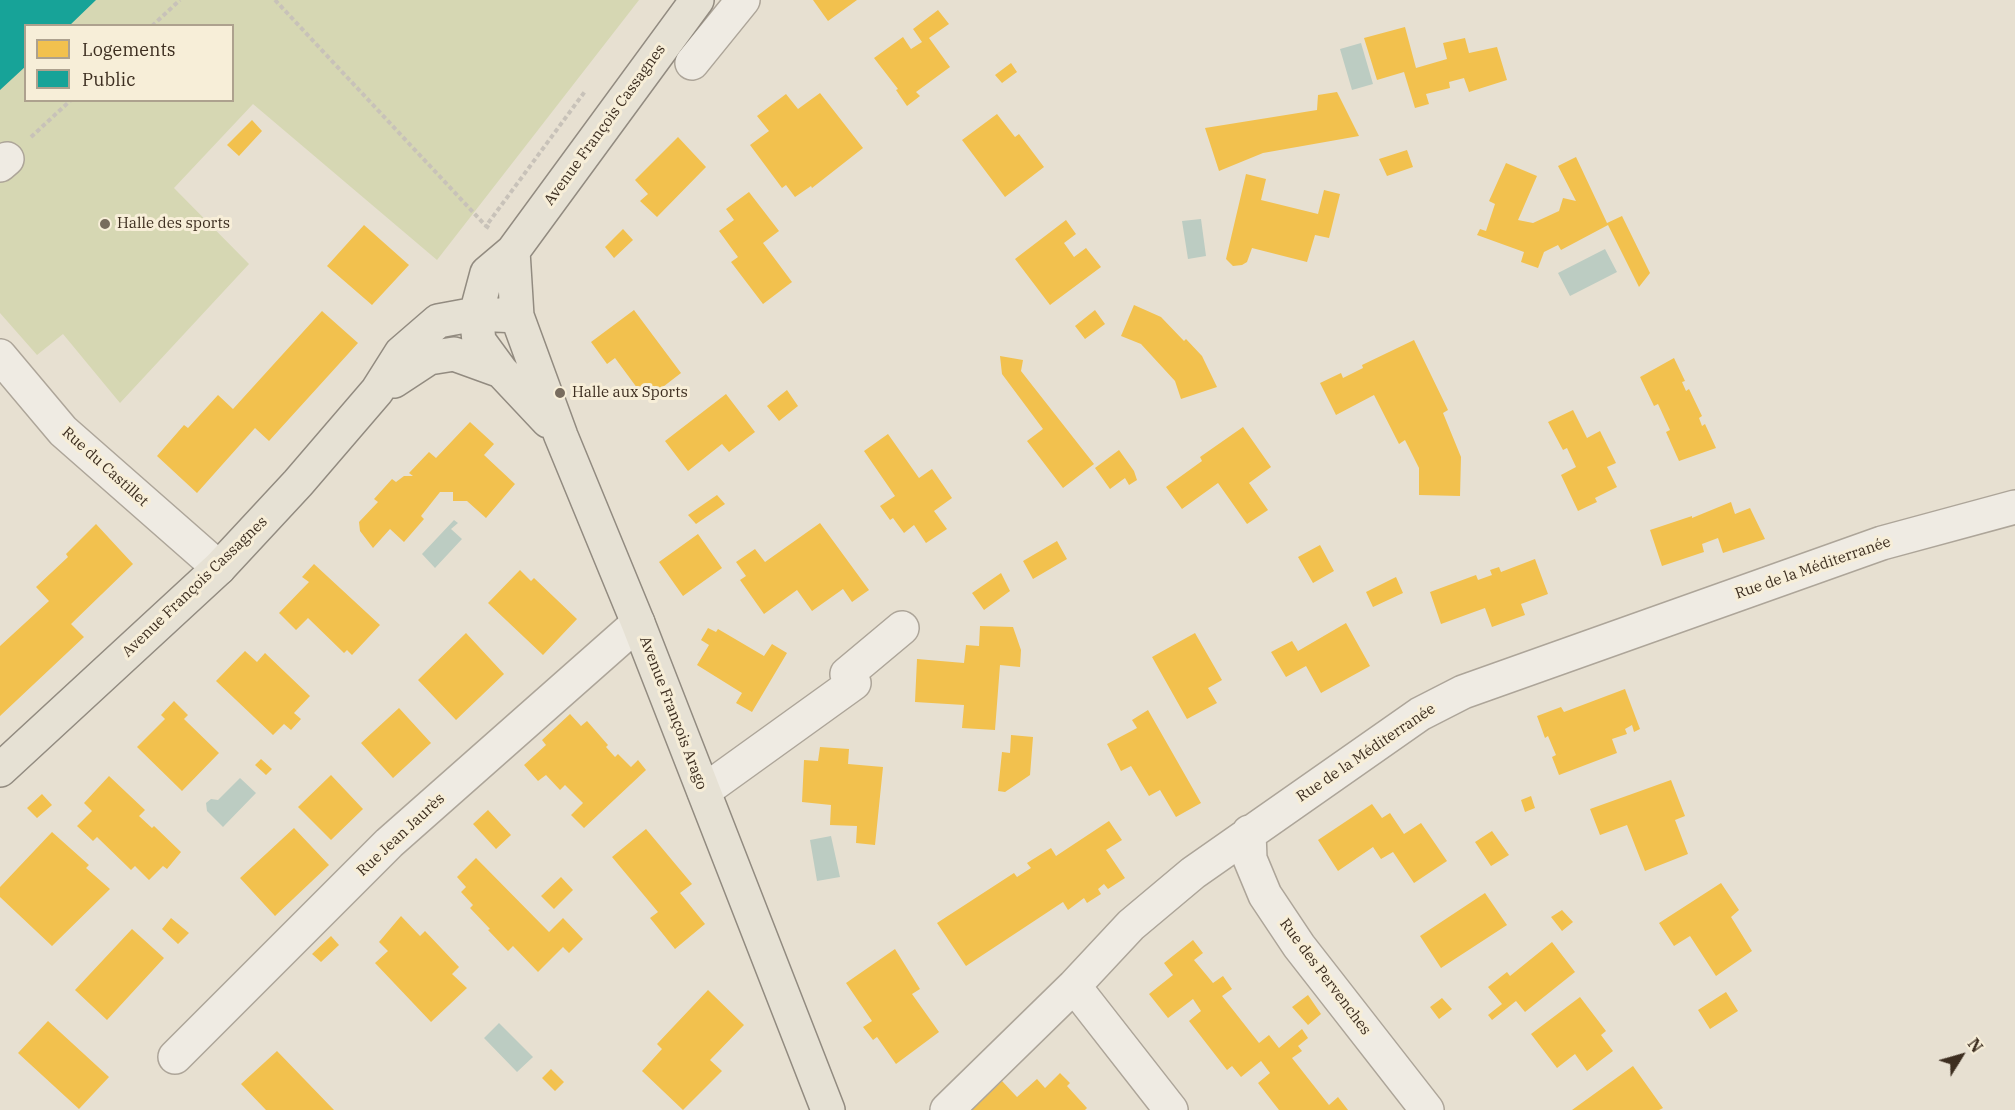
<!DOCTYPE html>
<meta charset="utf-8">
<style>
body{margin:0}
#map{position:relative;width:2015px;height:1110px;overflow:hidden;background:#e7e0d1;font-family:"IBM Plex Serif",serif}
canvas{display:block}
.legend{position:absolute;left:24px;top:24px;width:210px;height:78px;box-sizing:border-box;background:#f7eed8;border:2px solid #ada18e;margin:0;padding:8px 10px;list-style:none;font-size:18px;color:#3d2e20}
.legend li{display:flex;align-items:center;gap:12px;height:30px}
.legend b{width:30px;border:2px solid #ada18e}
.north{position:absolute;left:1931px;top:1026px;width:60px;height:60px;-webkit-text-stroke:4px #f7eed8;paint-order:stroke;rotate:53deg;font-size:16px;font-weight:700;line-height:24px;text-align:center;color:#3d2e20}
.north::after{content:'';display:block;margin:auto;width:21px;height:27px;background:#3d2e20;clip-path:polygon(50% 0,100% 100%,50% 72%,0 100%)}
</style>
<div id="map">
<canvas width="2015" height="1110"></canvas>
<ul class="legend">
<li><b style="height:16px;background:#f2c14e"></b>Logements</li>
<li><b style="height:16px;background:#17a398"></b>Public</li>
</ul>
<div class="north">N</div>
</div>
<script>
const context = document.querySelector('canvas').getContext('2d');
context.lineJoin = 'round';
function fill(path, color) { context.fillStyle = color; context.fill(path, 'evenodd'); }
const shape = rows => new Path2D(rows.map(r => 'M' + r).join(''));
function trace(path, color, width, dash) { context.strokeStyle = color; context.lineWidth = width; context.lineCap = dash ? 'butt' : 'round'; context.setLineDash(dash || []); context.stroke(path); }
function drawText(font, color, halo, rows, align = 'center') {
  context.font = font + ' "IBM Plex Serif",serif'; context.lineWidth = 6; context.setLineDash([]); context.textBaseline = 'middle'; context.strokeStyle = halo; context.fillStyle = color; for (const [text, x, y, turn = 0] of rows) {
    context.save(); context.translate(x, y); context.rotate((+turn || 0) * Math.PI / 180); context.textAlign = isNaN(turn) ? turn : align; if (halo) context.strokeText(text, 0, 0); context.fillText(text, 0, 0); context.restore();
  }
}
fill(shape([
 [0,0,639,0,437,260,253,104,174,188,249,264,120,403,63,334,37,355,0,313],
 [26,26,232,26,232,100,26,100]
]), '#d6d7b3');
fill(shape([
 [1361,43,1373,84,1352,90,1340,49],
 [1201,219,1206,256,1188,259,1182,221],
 [1605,249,1617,272,1570,296,1558,273],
 [454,520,458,523,451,529,462,539,435,568,422,554],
 [240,778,256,793,223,827,207,811,206,803,211,799,218,800],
 [831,836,840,877,817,881,810,840],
 [499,1023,533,1057,517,1072,484,1038]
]), '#bcccc2');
fill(shape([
 [813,0,857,0,828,21],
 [938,10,949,24,929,38,950,67,916,92,920,96,907,106,896,90,898,89,874,58,903,37,911,49,922,42,913,29],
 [1405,27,1416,68,1447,59,1443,43,1465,38,1469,53,1497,47,1507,80,1469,92,1464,78,1449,82,1450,88,1426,94,1429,104,1415,108,1404,72,1377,80,1364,38],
 [1011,63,1017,72,1002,83,995,75],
 [1337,92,1359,136,1263,153,1219,171,1205,128,1317,110,1318,95],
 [820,93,863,148,812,188,811,186,795,197,786,185,782,188,750,145,769,131,757,116,786,94,798,109],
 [997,114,1015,137,1019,134,1044,167,1005,197,962,140],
 [252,120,262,131,239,156,227,145],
 [678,137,706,167,657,217,640,201,648,194,635,180],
 [1407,150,1413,167,1387,176,1379,159],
 [1576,157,1607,223,1622,216,1650,273,1639,287,1608,225,1561,250,1558,245,1544,252,1538,268,1521,262,1524,252,1477,235,1480,229,1486,231,1495,204,1489,201,1506,163,1537,176,1518,220,1533,223,1559,211,1563,198,1576,201,1558,166],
 [1246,174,1266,179,1261,200,1318,214,1324,190,1340,194,1329,238,1315,235,1307,262,1252,248,1247,262,1242,265,1233,266,1226,259],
 [749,192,779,231,763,243,792,282,763,304,731,262,738,257,719,231,734,220,726,209],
 [1066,220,1076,234,1064,243,1074,257,1086,248,1101,267,1050,305,1015,259],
 [364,225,409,265,372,305,327,266],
 [623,229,633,240,614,258,605,247],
 [1134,305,1161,317,1184,341,1186,339,1202,356,1217,387,1181,399,1175,381,1141,344,1121,336],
 [634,310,681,373,646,400,615,358,607,364,591,342],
 [1095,310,1105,324,1085,339,1075,326],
 [322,311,358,343,269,441,255,428,197,493,157,456,184,425,188,428,218,395,233,409],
 [1414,340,1448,410,1443,413,1461,457,1460,496,1419,495,1419,468,1405,440,1399,444,1374,395,1336,415,1320,383,1341,373,1343,378,1363,368,1362,365],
 [1000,356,1023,360,1021,371,1094,464,1063,488,1027,441,1043,429,1002,374],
 [1674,358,1685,381,1682,382,1686,391,1689,389,1702,416,1699,418,1702,426,1705,424,1716,448,1679,461,1666,432,1670,430,1658,404,1654,406,1640,377],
 [787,390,798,406,779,421,767,406],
 [726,394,755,432,729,452,722,444,688,471,665,441],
 [1573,410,1587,438,1600,431,1616,463,1607,467,1617,487,1595,498,1597,502,1578,511,1561,475,1576,467,1567,448,1563,450,1548,422],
 [470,422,494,444,484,455,515,484,486,518,467,501,453,501,453,492,440,492,421,516,424,519,404,542,390,529,373,548,360,531,359,522,378,502,374,499,392,479,396,482,404,476,413,476,409,473,429,452,436,458],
 [1243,427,1271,467,1249,483,1268,510,1247,524,1218,483,1182,509,1166,487,1202,461,1200,457],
 [888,434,919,478,932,469,952,498,934,511,947,529,926,543,914,525,904,533,893,518,890,520,880,506,895,496,864,451],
 [1119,450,1134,471,1137,480,1129,485,1125,478,1110,489,1095,468],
 [717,495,725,504,696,524,688,515],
 [1731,502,1735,514,1750,508,1765,539,1723,553,1718,538,1702,544,1704,552,1662,566,1650,530,1692,516,1692,518],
 [820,523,869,590,852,602,843,589,812,611,797,590,764,614,740,580,746,576,736,562,755,549,765,562],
 [96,524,133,564,71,624,84,637,0,716,0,646,49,601,36,587,68,557,66,554],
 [698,534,722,568,683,596,659,562],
 [1057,541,1067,559,1033,579,1023,561],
 [1320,545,1334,571,1313,583,1298,557],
 [1535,559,1548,594,1521,604,1525,615,1492,627,1485,608,1441,624,1430,592,1476,575,1478,580,1492,575,1490,570,1499,567,1501,572],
 [314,564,380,625,352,655,347,650,344,653,308,618,296,630,279,613,309,582,302,577],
 [520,570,531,581,534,578,577,619,543,655,488,603],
 [1001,573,1010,591,984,610,972,593],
 [1396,577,1403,593,1373,607,1366,592],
 [1346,623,1370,666,1321,693,1306,666,1286,677,1271,652,1292,641,1298,651],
 [980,626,1013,627,1021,650,1020,667,1000,665,995,730,962,728,964,705,915,702,917,659,964,663,966,645,979,646],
 [708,628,716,632,718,629,764,656,772,644,787,653,752,712,736,703,742,693,697,665,709,645,701,640],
 [466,633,504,674,456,720,418,680],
 [1195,633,1222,680,1208,688,1217,703,1187,719,1152,657],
 [245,651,257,662,265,653,310,696,294,713,301,719,291,730,284,724,273,735,216,681],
 [1625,689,1640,729,1634,732,1632,725,1625,729,1627,734,1612,739,1617,753,1559,775,1552,757,1556,755,1548,736,1545,738,1537,716,1561,707,1564,712],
 [174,701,188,715,184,719,219,753,182,791,137,747,165,719,161,715],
 [399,708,431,743,393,778,361,743],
 [1148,710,1201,803,1176,817,1160,790,1149,796,1131,766,1121,771,1107,744,1137,728,1132,720],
 [570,714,581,726,587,721,608,745,606,747,615,757,618,754,631,767,638,760,646,770,584,828,571,815,583,803,565,785,560,790,546,775,538,781,524,765,546,745,542,740],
 [1011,735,1033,737,1030,775,1005,792,998,791,1002,752,1010,753],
 [820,747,849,749,848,764,883,767,875,845,856,843,857,826,830,825,831,805,802,802,804,760,818,761],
 [261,759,272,769,266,775,255,765],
 [331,775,363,809,331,840,298,807],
 [109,776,145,810,139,816,152,828,154,826,181,852,167,869,163,866,149,880,135,866,131,870,97,837,93,841,77,826,92,811,84,803],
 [1671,780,1685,816,1675,820,1688,854,1645,871,1627,825,1600,835,1590,809],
 [42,794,52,805,37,818,27,808],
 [1531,796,1535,808,1525,812,1521,800],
 [1372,804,1382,818,1390,813,1404,834,1421,823,1447,861,1414,883,1393,852,1381,859,1373,847,1338,871,1318,840],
 [488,810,511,835,496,849,473,824],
 [1109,821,1122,840,1106,850,1125,878,1108,889,1104,884,1098,889,1101,894,1087,903,1084,898,1068,910,1063,902,966,966,937,923,1014,873,1017,877,1031,868,1027,863,1051,848,1056,856],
 [294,828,329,865,275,916,240,878],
 [646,829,692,884,680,893,705,924,675,949,650,918,658,912,612,857],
 [1492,831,1509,855,1491,866,1475,842],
 [52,832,89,865,86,868,110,889,52,946,0,897,0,887],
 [476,858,549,932,563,918,583,939,569,953,563,947,538,972,513,946,508,951,488,930,490,929,470,908,473,905,461,892,466,887,457,877],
 [561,877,573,890,554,909,541,896],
 [1721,883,1739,910,1731,917,1752,951,1716,976,1690,936,1674,946,1659,923],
 [1485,893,1507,925,1441,968,1420,936],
 [1562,910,1573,922,1562,931,1551,917],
 [401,916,420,936,425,931,459,967,452,974,467,988,431,1022,375,963,388,951,379,942],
 [171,918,189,933,178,944,162,929],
 [132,929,164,958,107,1020,75,990],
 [331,936,339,945,321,962,312,954],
 [1193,940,1203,953,1194,960,1213,983,1223,976,1232,989,1222,996,1259,1043,1269,1035,1279,1048,1302,1029,1308,1038,1298,1046,1302,1051,1292,1058,1329,1105,1338,1097,1348,1110,1279,1110,1258,1083,1270,1073,1261,1061,1241,1077,1232,1066,1227,1070,1189,1021,1201,1011,1193,999,1168,1018,1149,994,1173,975,1164,963],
 [1552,942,1575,972,1525,1012,1516,1001,1492,1020,1488,1015,1502,1004,1488,987,1507,972,1510,976],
 [895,949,920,989,912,994,939,1032,896,1064,877,1037,873,1040,863,1027,872,1021,846,983],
 [708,990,744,1025,710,1060,722,1071,683,1110,642,1071,662,1049,657,1044],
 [1726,992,1738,1011,1710,1029,1698,1010],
 [1308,995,1321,1014,1308,1025,1292,1007],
 [1580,997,1606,1031,1601,1035,1613,1051,1587,1071,1575,1054,1557,1068,1531,1034],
 [1442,998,1452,1009,1439,1019,1430,1007],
 [48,1021,109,1077,79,1109,18,1053],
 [277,1051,334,1110,266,1110,241,1084],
 [1633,1066,1663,1108,1659,1110,1572,1110],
 [551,1069,564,1082,555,1091,542,1078],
 [1060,1073,1070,1083,1067,1086,1087,1108,1085,1110,972,1110,1002,1081,1017,1097,1037,1079,1045,1088]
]), '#f2c14e');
fill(shape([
 [0,0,96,0,69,26,26,26,26,66,0,90]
]), '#17a398');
const minor = shape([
 [692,63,743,0],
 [0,165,7,159],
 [0,356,63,431,219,568],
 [704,791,854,683,847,674,902,628],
 [1249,832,1250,859,1265,895,1299,946,1427,1110],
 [1074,986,1171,1110],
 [175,1057,389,843,638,623],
 [947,1110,1074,986,1131,925,1193,873,1420,714,1463,692,1882,543,2015,507]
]);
const major = shape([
 [513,251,517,316,561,436,638,623,828,1110],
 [394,381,429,358,454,354,501,371],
 [548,421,501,371,479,341,476,314,487,273,513,251,697,0],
 [0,770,219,568,298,483,377,391,401,353,438,321,476,314,517,316]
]);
trace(minor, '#ada599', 36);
trace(major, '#928b80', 36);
trace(shape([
 [275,0,486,226],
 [152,26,180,0],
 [31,137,71,100],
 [489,228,486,226,586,90]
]), '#c8c2b9', 4, [4.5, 3]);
trace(minor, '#efebe3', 33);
trace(major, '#e6e1d4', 33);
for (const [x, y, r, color] of [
 [105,224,6,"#786c5e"],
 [560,393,6,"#786c5e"]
]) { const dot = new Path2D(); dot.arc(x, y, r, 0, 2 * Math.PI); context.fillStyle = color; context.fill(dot); trace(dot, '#f7eed8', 2); }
drawText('15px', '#3d2e20', '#f7eed8', [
 ["Avenue François Cassagnes",605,125,-54],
 ["Rue du Castillet",105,467,42],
 ["Rue de la Méditerranée",1813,568,-19],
 ["Avenue François Cassagnes",195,587,-44],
 ["Avenue François Arago",673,713,69],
 ["Rue de la Méditerranée",1366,753,-34],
 ["Rue Jean Jaurès",401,835,-43],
 ["Rue des Pervenches",1325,977,53]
]);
drawText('15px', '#3d2e20', '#f7eed8', [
 ["Halle des sports",117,224],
 ["Halle aux Sports",572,393]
], 'left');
</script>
